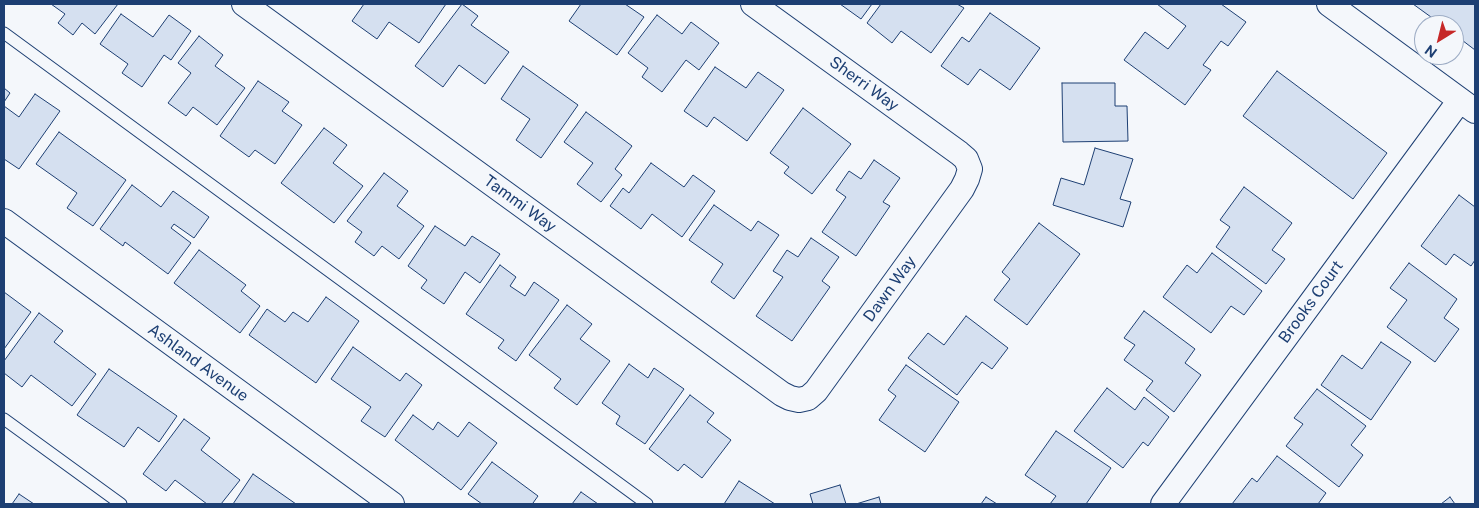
<!DOCTYPE html>
<style>
body{margin:0}
#map{position:relative;width:1479px;height:508px;overflow:hidden;background:#f4f7fb;font-family:"Public Sans",sans-serif}
canvas{display:block}
.frame{position:absolute;inset:0;border:5px solid #1d3f73;pointer-events:none}
.north{position:absolute;left:1414px;top:15px;width:50px;height:50px;box-sizing:border-box;background:#f4f7fb;border:1px solid #9eadc5;border-radius:50%;rotate:216deg;font-size:14px;font-weight:700;line-height:20px;text-align:center;color:#1d3f73}
.north::after{content:'';display:block;margin:auto;width:18px;height:22px;background:#c62828;clip-path:polygon(50% 0,100% 100%,50% 72%,0 100%)}
</style>
<div id="map">
<canvas width="1479" height="508"></canvas>
<div class="frame"></div>
<div class="north">N</div>
</div>
<script>
const context = document.querySelector('canvas').getContext('2d');
context.lineJoin = 'round';
function fill(path, color) { context.fillStyle = color; context.fill(path, 'evenodd'); }
const shape = rows => new Path2D(rows.map(r => 'M' + r).join(''));
function trace(path, color, width, dash) { context.strokeStyle = color; context.lineWidth = width; context.lineCap = dash ? 'butt' : 'round'; context.setLineDash(dash || []); context.stroke(path); }
function drawText(font, color, halo, rows, align = 'center') {
  context.font = font + ' "Public Sans",sans-serif'; context.lineWidth = 4; context.setLineDash([]); context.textBaseline = 'middle'; context.strokeStyle = halo; context.fillStyle = color; for (const [text, x, y, turn = 0] of rows) {
    context.save(); context.translate(x, y); context.rotate((+turn || 0) * Math.PI / 180); context.textAlign = isNaN(turn) ? turn : align; if (halo) context.strokeText(text, 0, 0); context.fillText(text, 0, 0); context.restore();
  }
}
const building = shape([
 [51,4,118,4,95,34,82,23,73,35,58,23,65,14,51,4],
 [364,4,446,4,419,43,389,22,377,39,352,21,364,4],
 [462,4,478,16,471,25,509,52,485,84,459,65,443,87,415,66,462,4],
 [581,4,625,4,644,17,617,55,569,21,581,4],
 [840,4,872,4,861,19,840,4],
 [881,4,957,4,964,8,931,53,901,31,892,43,867,23,881,4],
 [1157,4,1221,4,1246,22,1228,46,1221,41,1203,65,1211,70,1185,105,1124,60,1145,32,1168,49,1186,26,1157,4],
 [1413,4,1475,4,1475,50,1454,34,1454,25,1442,25,1413,4],
 [990,13,1040,48,1010,90,980,69,968,85,941,66,962,37,969,42,990,13],
 [121,14,153,37,169,15,191,31,171,60,164,55,142,87,122,73,128,64,100,44,121,14],
 [657,15,682,34,691,22,719,43,699,70,686,60,662,92,642,77,648,68,628,53,657,15],
 [199,36,223,55,215,66,245,88,217,125,193,107,186,116,168,103,191,73,178,63,199,36],
 [523,66,578,105,541,158,516,140,530,119,501,99,523,66],
 [715,67,746,88,758,72,784,90,747,141,714,117,707,127,684,111,715,67],
 [1277,71,1387,153,1353,199,1243,116,1277,71],
 [258,81,289,102,282,111,302,125,275,164,255,150,249,157,220,136,258,81],
 [1062,83,1115,83,1115,106,1127,106,1128,141,1063,142,1062,83],
 [4,88,10,93,4,102,4,88],
 [35,94,60,111,19,169,4,159,4,106,19,117,35,94],
 [803,108,851,144,812,194,784,173,789,167,770,153,803,108],
 [586,112,632,146,615,169,622,175,601,202,577,184,593,163,564,142,586,112],
 [324,128,347,145,333,163,363,186,334,223,281,183,324,128],
 [59,132,126,180,93,226,67,208,77,193,36,164,59,132],
 [1095,148,1133,159,1120,199,1131,202,1123,227,1053,205,1061,178,1084,185,1095,148],
 [874,160,900,178,883,202,890,206,856,256,822,232,846,197,836,190,849,171,861,179,874,160],
 [651,163,684,187,693,175,715,191,682,237,652,214,641,229,610,206,623,188,629,193,651,163],
 [384,173,408,191,397,206,424,226,399,259,382,246,374,256,355,242,362,232,347,221,384,173],
 [132,185,161,207,173,191,209,217,194,238,174,224,171,228,191,243,168,274,125,242,123,246,100,229,132,185],
 [1244,187,1292,223,1272,250,1285,259,1266,284,1216,247,1230,227,1220,220,1244,187],
 [1459,195,1475,207,1475,260,1471,266,1454,254,1446,265,1421,246,1459,195],
 [714,205,751,231,758,221,779,235,734,299,711,282,723,264,689,240,714,205],
 [1039,223,1080,254,1027,325,994,300,1010,279,1002,272,1039,223],
 [435,226,465,246,472,236,500,254,480,283,465,272,444,304,421,288,427,280,408,266,435,226],
 [811,238,839,257,822,281,830,287,792,341,756,316,783,277,773,271,787,250,798,257,811,238],
 [199,250,246,285,241,291,260,306,240,333,174,283,199,250],
 [1212,253,1262,291,1244,315,1231,306,1211,333,1163,297,1187,265,1197,273,1212,253],
 [1409,263,1457,299,1444,318,1459,329,1435,362,1387,327,1407,300,1390,288,1409,263],
 [500,265,516,277,510,286,525,296,534,282,559,300,516,361,498,348,504,340,466,314,500,265],
 [4,292,31,312,4,349,4,292],
 [326,297,359,321,316,383,249,335,267,309,285,322,293,312,308,322,326,297],
 [567,305,592,324,580,339,610,361,577,405,554,388,561,379,529,355,567,305],
 [1144,311,1195,349,1185,363,1201,375,1174,412,1146,390,1153,381,1124,360,1135,345,1124,338,1144,311],
 [39,313,63,331,54,342,96,374,72,406,31,375,22,387,4,373,4,361,39,313],
 [966,316,1008,348,992,369,982,362,957,395,908,358,928,333,944,345,966,316],
 [1381,342,1411,362,1371,420,1321,385,1342,355,1362,369,1381,342],
 [353,347,400,381,406,373,422,385,385,437,361,421,371,407,331,379,353,347],
 [629,364,648,378,654,368,684,389,645,444,616,424,620,416,602,403,629,364],
 [906,365,959,402,925,452,879,420,896,396,888,390,906,365],
 [109,369,177,416,159,442,138,427,124,447,77,415,109,369],
 [1107,388,1135,410,1144,397,1169,417,1148,446,1143,442,1123,468,1074,431,1107,388],
 [1317,389,1366,426,1351,445,1363,455,1339,487,1286,446,1303,424,1294,418,1317,389],
 [690,395,714,413,707,422,731,440,702,478,684,464,678,471,649,449,690,395],
 [413,415,433,430,438,422,458,437,469,422,497,443,461,490,395,440,413,415],
 [184,419,210,438,201,450,240,480,221,504,207,504,175,480,166,491,143,474,184,419],
 [1056,431,1111,468,1086,504,1050,504,1056,496,1025,475,1056,431],
 [1277,456,1326,493,1318,504,1232,504,1252,478,1257,482,1277,456],
 [492,462,538,496,533,503,535,504,482,504,468,494,492,462],
 [253,474,296,504,233,504,253,474],
 [739,481,775,504,724,504,739,481],
 [840,485,846,504,813,504,810,494,840,485],
 [581,492,598,504,572,504,581,492],
 [19,494,34,504,12,504,19,494],
 [879,497,881,504,856,504,879,497],
 [986,497,997,504,981,504,986,497],
 [1450,497,1455,504,1441,504,1450,497]
]);
fill(building, '#d5e0f0');
trace(building, '#1d3f73', 1);
const service = shape([
 [4,33,647,504],
 [4,419,121,504]
]);
const minor = shape([
 [244,4,782,394,790,398,799,400,808,398,816,391,962,189,967,179,970,169,966,159,959,153,753,4],
 [1329,4,1475,111],
 [4,221,392,504],
 [1163,504,1460,100]
]);
trace(service, '#1d3f73', 13);
trace(minor, '#1d3f73', 26);
trace(service, '#f4f7fb', 11);
trace(minor, '#f4f7fb', 24);
drawText('16px', '#1d3f73', '#f4f7fb', [
 ["Sherri Way",864,84,36],
 ["Tammi Way",520,204,36],
 ["Dawn Way",890,289,-54],
 ["Brooks Court",1311,302,-54],
 ["Ashland Avenue",198,363,36]
]);
</script>
